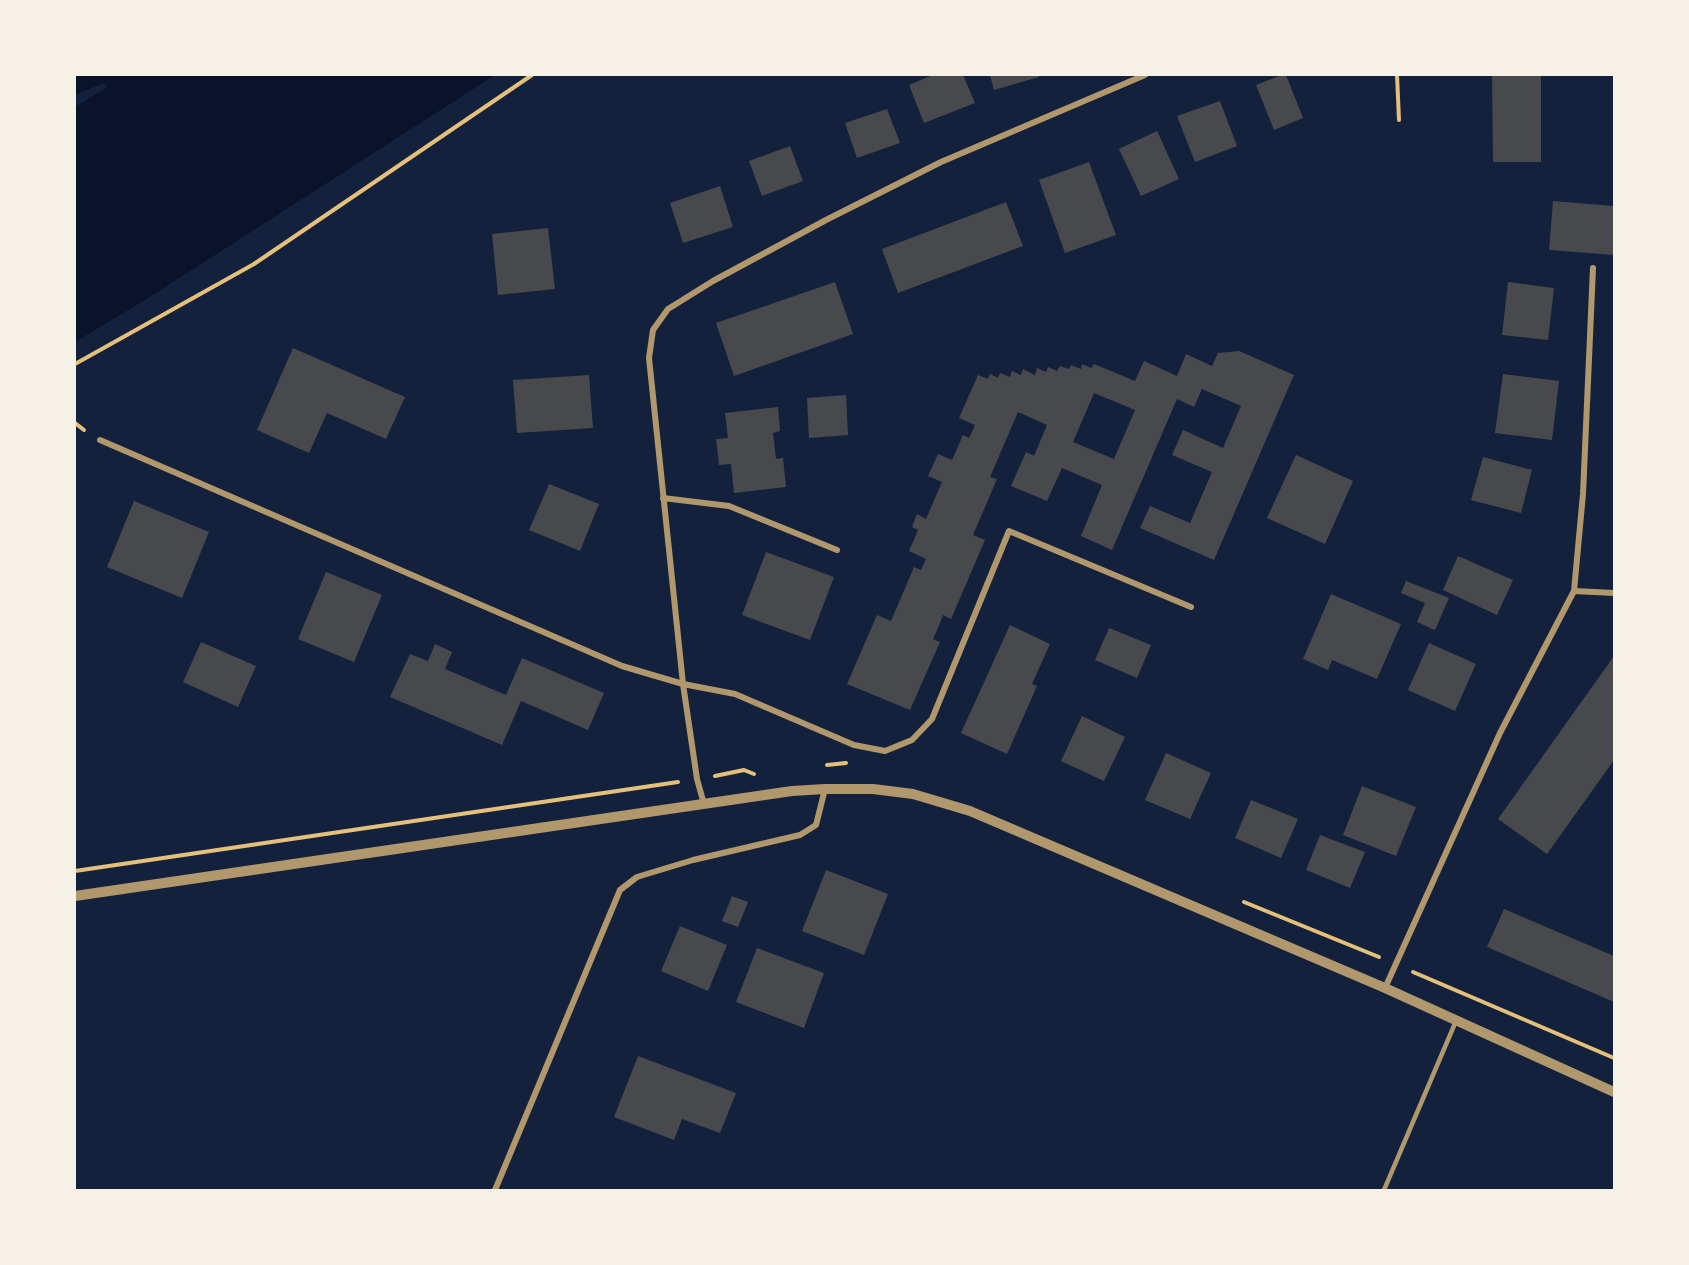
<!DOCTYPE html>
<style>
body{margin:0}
#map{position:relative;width:1689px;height:1265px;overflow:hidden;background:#14213d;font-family:"PT Sans",sans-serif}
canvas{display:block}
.frame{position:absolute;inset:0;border:76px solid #f6f1e7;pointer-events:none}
</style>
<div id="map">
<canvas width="1689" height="1265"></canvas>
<div class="frame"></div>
</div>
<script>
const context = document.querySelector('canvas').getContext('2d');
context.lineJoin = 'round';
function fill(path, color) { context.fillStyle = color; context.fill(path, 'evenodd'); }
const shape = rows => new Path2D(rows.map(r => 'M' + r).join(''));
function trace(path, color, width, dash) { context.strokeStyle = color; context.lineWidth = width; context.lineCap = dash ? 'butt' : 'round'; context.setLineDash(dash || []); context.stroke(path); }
fill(shape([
 [80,75,495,75,145,300,75,342,75,107,107,87,104,83,75,95,75,77]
]), '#0b132b');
fill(shape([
 [933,75,963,75,975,103,924,123,909,85],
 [990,75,1038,75,1039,77,994,90],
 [1282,75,1286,75,1303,118,1274,130,1256,85],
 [1492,75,1541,75,1541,162,1493,162],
 [1220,101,1237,146,1195,162,1177,116],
 [887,109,900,143,857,158,845,123],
 [1157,131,1179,179,1141,196,1119,149],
 [790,146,803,181,762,196,749,161],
 [1089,162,1116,235,1065,253,1039,180],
 [720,186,733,227,683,243,670,203],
 [1553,201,1614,206,1614,255,1549,250],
 [1006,202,1023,246,898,293,882,249],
 [548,228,555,289,498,295,492,234],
 [835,282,853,334,734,376,716,323],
 [1508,282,1554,288,1548,340,1502,335],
 [293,348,405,397,386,439,327,413,309,453,257,430],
 [1239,351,1294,375,1214,560,1140,528,1150,506,1190,523,1212,472,1172,455,1183,430,1223,448,1241,406,1202,389,1194,407,1177,399,1112,550,1081,536,1102,485,1062,468,1047,501,1011,486,1026,452,1034,456,1047,425,1018,412,990,477,997,479,973,535,985,540,951,619,943,615,938,628,933,639,940,642,910,710,847,684,877,615,891,621,914,567,921,570,926,559,909,551,918,530,912,527,917,514,926,519,942,482,928,476,938,454,952,460,963,435,969,438,975,425,959,418,978,375,988,379,990,374,998,378,1000,373,1010,377,1012,371,1021,375,1023,369,1035,375,1037,368,1046,372,1048,367,1057,371,1060,366,1069,369,1071,365,1081,369,1082,364,1091,368,1094,364,1135,381,1144,361,1177,376,1186,354,1212,366,1218,353],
 [1094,393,1135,410,1114,459,1073,442],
 [1503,374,1559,381,1552,440,1495,433],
 [589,375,593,428,517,433,513,380],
 [846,395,848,435,809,438,807,398],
 [778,407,780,431,773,433,776,459,783,458,786,487,734,493,731,464,719,465,716,439,728,438,725,413],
 [1296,455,1353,481,1325,544,1267,518],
 [1483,457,1532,470,1521,513,1471,500],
 [549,484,599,504,580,551,529,530],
 [134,501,209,532,182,598,107,567],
 [766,552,834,577,810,640,742,615],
 [1458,556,1513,580,1497,615,1443,590],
 [326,572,382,595,354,662,298,639],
 [1406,581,1449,598,1435,630,1417,622,1425,603,1401,593],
 [1331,594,1401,624,1377,679,1332,660,1328,670,1303,659],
 [1010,625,1050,644,1032,684,1037,686,1007,754,961,733],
 [1109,628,1151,645,1137,678,1095,660],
 [201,642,256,666,238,707,183,682],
 [1429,643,1476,664,1455,711,1408,690],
 [435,644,452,652,445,669,506,695,522,658,604,693,588,730,521,701,502,745,390,697,410,654,428,661],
 [1614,656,1614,760,1547,854,1498,819],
 [1082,716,1125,737,1104,781,1061,761],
 [1166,753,1211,773,1190,819,1145,800],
 [1362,786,1416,807,1396,856,1343,835],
 [1251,800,1298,819,1281,858,1235,838],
 [1320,835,1365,852,1350,888,1306,870],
 [826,870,888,894,864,955,802,931],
 [732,896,748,902,738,927,722,921],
 [1504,909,1614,956,1614,1002,1487,947],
 [680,926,727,945,708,991,661,971],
 [757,948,824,973,804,1028,736,1002],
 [638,1056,736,1093,720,1133,682,1119,674,1140,614,1117]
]), '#48494c');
trace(shape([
 [1397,75,1399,120],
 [75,364,254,264,532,75],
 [75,423,84,430],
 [827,765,846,763],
 [715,776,744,770,754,774],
 [75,871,678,782],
 [1244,902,1379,957],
 [1413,972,1614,1058]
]), '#e5c07b', 4);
trace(shape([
 [1384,1190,1456,1021]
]), '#b1986c', 4.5);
trace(shape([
 [100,440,622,666,683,684,735,694,854,745,885,751,912,740,932,719,1009,531,1191,607],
 [663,498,729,506,837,550],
 [1574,591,1583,494,1593,268],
 [704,804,697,779,683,684,649,358,653,330,668,309,713,281,826,220,941,162,1145,75],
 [1385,988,1500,733,1574,591,1614,593],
 [495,1190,620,890,637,877,693,860,800,835,816,825,825,789]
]), '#b1986c', 6);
trace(shape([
 [75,896,792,791,825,789,873,789,913,794,970,811,1385,988,1614,1092]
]), '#b1986c', 10);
</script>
